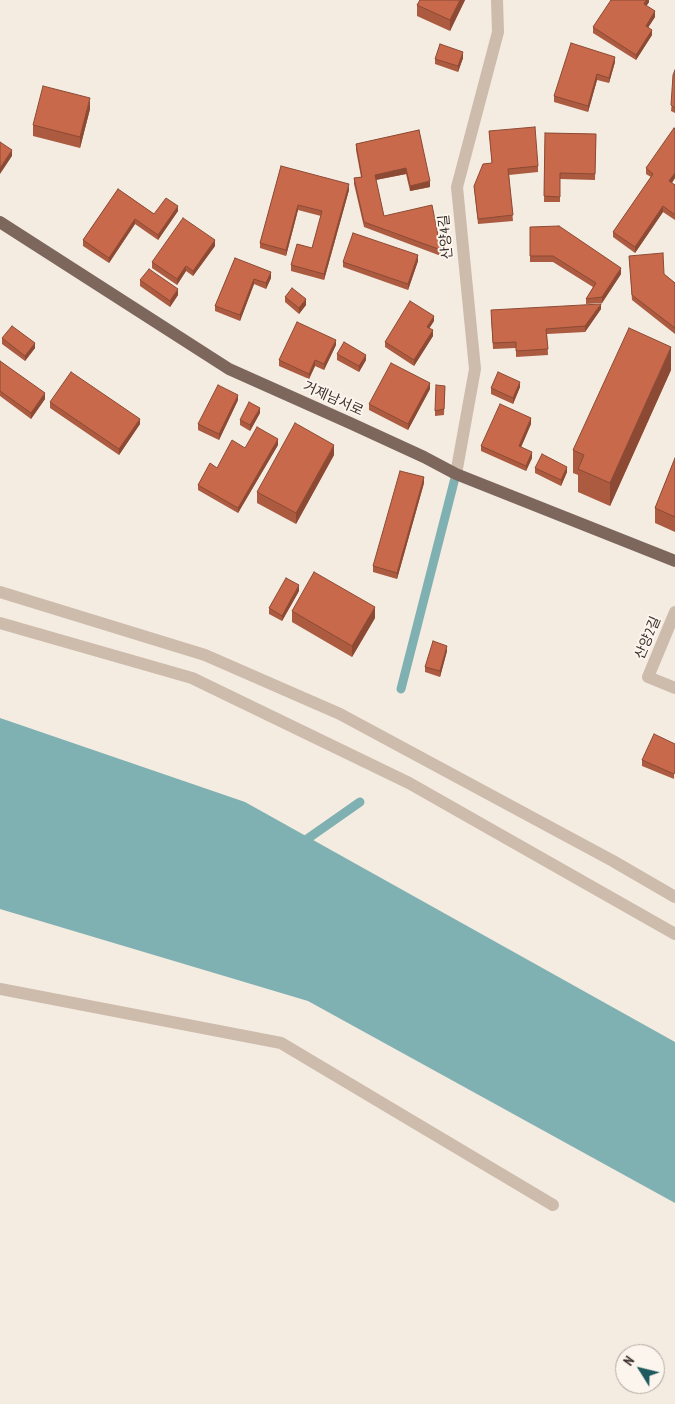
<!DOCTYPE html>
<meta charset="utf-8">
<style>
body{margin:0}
#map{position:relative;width:675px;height:1404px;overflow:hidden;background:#f4ebe1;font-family:"PT Sans Narrow",sans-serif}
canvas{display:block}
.north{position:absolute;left:615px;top:1344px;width:50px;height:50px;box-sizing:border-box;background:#fbf5ee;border:1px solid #aea6a0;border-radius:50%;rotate:306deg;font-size:14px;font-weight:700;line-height:20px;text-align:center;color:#3b302b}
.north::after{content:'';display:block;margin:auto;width:18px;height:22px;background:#1f5a5e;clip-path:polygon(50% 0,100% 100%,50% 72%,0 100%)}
</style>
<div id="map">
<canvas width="675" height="1404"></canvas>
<div class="north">N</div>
</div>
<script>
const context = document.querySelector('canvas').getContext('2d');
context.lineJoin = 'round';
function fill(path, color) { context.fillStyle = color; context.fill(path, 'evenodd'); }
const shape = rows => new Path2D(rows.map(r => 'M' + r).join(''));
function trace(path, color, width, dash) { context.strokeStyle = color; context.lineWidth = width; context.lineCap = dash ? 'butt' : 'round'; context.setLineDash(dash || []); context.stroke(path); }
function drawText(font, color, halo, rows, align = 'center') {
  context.font = font + ' "PT Sans Narrow","Noto Sans KR",sans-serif'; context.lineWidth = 4; context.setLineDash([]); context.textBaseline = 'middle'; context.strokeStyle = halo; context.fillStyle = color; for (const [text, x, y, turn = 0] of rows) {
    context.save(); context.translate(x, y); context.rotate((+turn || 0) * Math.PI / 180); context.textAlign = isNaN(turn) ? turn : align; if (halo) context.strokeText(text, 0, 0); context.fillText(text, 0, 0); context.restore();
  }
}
fill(shape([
 [0,718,245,802,675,1042,675,1203,308,1001,0,909]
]), '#7fb0b2');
trace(shape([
 [401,689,456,474],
 [300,844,360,802]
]), '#7fb0b2', 9);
trace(shape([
 [0,989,281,1043,553,1205]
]), '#cdbbac', 12);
trace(shape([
 [456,474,475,369,457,187,498,32,497,0],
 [675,612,648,677,675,688]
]), '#cdbbac', 12);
trace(shape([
 [0,592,205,655,340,714,613,861,675,897],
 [0,623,192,678,409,783,675,934]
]), '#cdbbac', 12);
trace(shape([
 [0,222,229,369,350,423,424,457,456,474,675,561]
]), '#7d675c', 12);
fill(shape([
 [420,0,465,0,450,31,417,16,417,5],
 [649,0,649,2,646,6,655,17,648,27,652,35,636,60,593,33,593,27],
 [463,58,458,72,435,64,435,59],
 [615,62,609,83,597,80,588,112,554,102,554,96],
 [675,70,675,113,671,111],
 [90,109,80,148,33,136,33,125],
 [675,129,675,178,672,183,675,185,675,220,663,212,635,253,613,237,613,232,651,177,646,174,646,168],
 [419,130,430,187,410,191,406,174,376,180,384,216,441,250,441,256,364,227,354,184,354,178,361,177,356,150,356,144],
 [489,131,538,166,538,172,509,175,513,221,478,224,474,186,492,163],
 [545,133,596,134,595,180,560,179,560,202,544,202],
 [281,166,349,190,324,280,291,271,291,265,312,248,321,216,298,210,286,256,260,248,260,243],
 [118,189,154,214,178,211,158,240,135,224,109,263,83,246,83,240],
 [530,227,621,274,602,303,586,304,586,299,593,287,553,262,530,262],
 [215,246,193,276,186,271,177,285,152,268,152,262],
 [629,256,664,274,675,283,675,334,632,300],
 [235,258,271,278,266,289,254,284,240,321,215,311,215,306],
 [418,261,408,290,343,267,343,262],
 [140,280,178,295,170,307,140,286],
 [285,297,306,305,299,314,285,302],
 [601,309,585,332,547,334,548,355,516,357,516,348,493,349,491,315],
 [434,321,429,328,433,336,414,366,385,347,385,342],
 [2,338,35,348,25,361,2,344],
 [336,345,324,370,315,366,309,379,279,366,279,360],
 [337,354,366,360,359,372,337,360],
 [0,361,45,399,31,419,0,396],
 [671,370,610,506,578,492,578,475,573,473,573,450],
 [445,386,444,415,435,416,435,411],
 [520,387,513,404,491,394,491,388],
 [430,389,408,430,369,410,369,404],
 [238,400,219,440,198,430,198,424],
 [50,402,140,424,119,455,50,408],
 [260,413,250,431,240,425,240,420],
 [531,424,521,447,532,458,526,471,481,451,481,446],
 [278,445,238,513,198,490,198,485,217,468],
 [334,455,296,524,257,503,257,492],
 [675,458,675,532,655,523,655,508],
 [535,468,567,472,561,486,535,473],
 [424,483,397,579,373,572,373,566],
 [299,591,282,621,269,614,269,608],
 [292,611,375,618,352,657,292,622],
 [447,651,440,677,425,672,425,667],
 [675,744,674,779,642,766,642,760]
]), '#ac5a40');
fill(shape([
 [460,0,465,0,450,31,450,20],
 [646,0,649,0,649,2,644,10,644,4],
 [655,11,655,17,646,31,646,26],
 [652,30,652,35,636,60,636,55],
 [463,52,463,58,458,72,458,66],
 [615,57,615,62,609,83,609,78],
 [597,74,597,80,588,112,588,106],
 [90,98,90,109,80,148,80,137],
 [12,150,12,156,0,174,0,168],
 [406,168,406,174,375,180,375,175],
 [675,173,675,178,669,187,669,181],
 [430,181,430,187,410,191,410,186],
 [349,184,349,190,324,280,324,274],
 [298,205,298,210,286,256,286,250],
 [178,206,178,211,158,240,158,235],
 [663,206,663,212,635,253,635,247],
 [135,219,135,224,109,263,109,258],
 [215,240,215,246,193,276,193,271],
 [418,255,418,261,408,290,408,284],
 [186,266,186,271,177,285,177,279],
 [621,268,621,274,602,303,602,297],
 [271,272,271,278,266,289,266,283],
 [254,279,254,284,240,321,240,315],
 [178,289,178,295,170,307,170,301],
 [306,299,306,305,299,314,299,308],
 [601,304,601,309,585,332,585,326],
 [434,316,434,321,427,332,427,327],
 [433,330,433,336,414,366,414,360],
 [336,340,336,345,324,370,324,364],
 [35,343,35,348,25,361,25,356],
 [671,347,671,370,610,506,610,483],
 [366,355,366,360,359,372,359,366],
 [315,360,315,366,309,379,309,374],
 [520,382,520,387,513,404,513,398],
 [430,383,430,389,408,430,408,424],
 [45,393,45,399,31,419,31,413],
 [238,395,238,400,219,440,219,434],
 [260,408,260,413,250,431,250,425],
 [531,418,531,424,519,452,519,446],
 [140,419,140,424,119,455,119,449],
 [278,439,278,445,238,513,238,508],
 [334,445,334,455,296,524,296,513],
 [532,452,532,458,526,471,526,466],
 [567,467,567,472,561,486,561,480],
 [424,477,424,483,397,579,397,573],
 [299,585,299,591,282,621,282,616],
 [375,607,375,618,352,657,352,646],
 [447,646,447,651,440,677,440,671]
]), '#8c4a34');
const building = shape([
 [420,0,460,0,450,20,417,5,420,0],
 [611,0,646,0,644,4,655,11,646,26,652,30,636,55,593,27,611,0],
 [571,43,615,57,609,78,597,74,588,106,554,96,571,43],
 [440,44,463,52,458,66,435,59,440,44],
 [675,70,675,108,671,105,673,75,675,70],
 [43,86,90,98,80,137,33,125,43,86],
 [535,127,538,166,508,169,513,215,478,219,474,186,483,164,492,163,489,131,535,127],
 [674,128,675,129,675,173,669,181,675,185,675,215,663,206,635,247,613,232,653,174,646,168,674,128],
 [419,130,430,181,410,186,406,168,375,175,384,216,432,205,441,250,364,222,354,178,362,177,356,144,419,130],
 [545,133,596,134,595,174,560,173,560,197,544,196,545,133],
 [0,142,12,150,0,168,0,142],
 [281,166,349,184,324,274,291,265,297,244,312,248,322,211,298,205,286,250,260,243,281,166],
 [118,189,154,214,166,198,178,206,158,235,135,219,109,258,83,240,118,189],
 [183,218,215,240,193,271,186,266,177,279,152,262,183,218],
 [559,226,621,268,602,297,586,299,596,283,553,256,530,256,530,227,559,226],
 [353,233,418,255,408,284,343,262,353,233],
 [663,253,664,274,675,283,675,328,632,295,629,256,663,253],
 [235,258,271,272,266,283,254,279,240,315,215,306,235,258],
 [149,269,178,289,170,301,140,280,149,269],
 [292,288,306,299,299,308,285,297,292,288],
 [410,301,434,316,427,327,433,330,414,360,385,342,410,301],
 [601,304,585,326,546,329,548,349,516,351,516,342,493,343,491,310,601,304],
 [297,322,336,340,324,364,315,360,309,374,279,360,297,322],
 [12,326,35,343,25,356,2,338,12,326],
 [629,328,671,347,610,483,578,469,584,455,573,450,629,328],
 [344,342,366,355,359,366,337,354,344,342],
 [0,361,45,393,31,413,0,391,0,361],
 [391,363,430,383,408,424,369,404,391,363],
 [71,372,140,419,119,449,50,402,71,372],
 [498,372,520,382,513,398,491,388,498,372],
 [218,385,238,395,219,434,198,424,218,385],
 [436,385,445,386,444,409,435,411,436,385],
 [249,402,260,408,250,425,240,420,249,402],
 [500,404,531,418,519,446,532,452,526,466,481,446,500,404],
 [295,423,334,445,296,513,257,492,295,423],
 [257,427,278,439,238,508,198,485,210,463,217,468,232,440,245,448,257,427],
 [542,454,567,467,561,480,535,468,542,454],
 [675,458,675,517,655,508,675,458],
 [400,471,424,477,397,573,373,566,400,471],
 [314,572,375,607,352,646,292,611,314,572],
 [286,578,299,585,282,616,269,608,286,578],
 [433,641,447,646,440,671,425,667,433,641],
 [654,734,675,744,675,772,674,774,642,760,654,734]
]);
fill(building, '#c8694b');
trace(building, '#8c4a34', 1);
drawText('14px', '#3b302b', '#fbf5ee', [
 ["산양4길",446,237,-95],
 ["거제남서로",333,399,24],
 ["산양2길",648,638,-67]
]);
</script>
